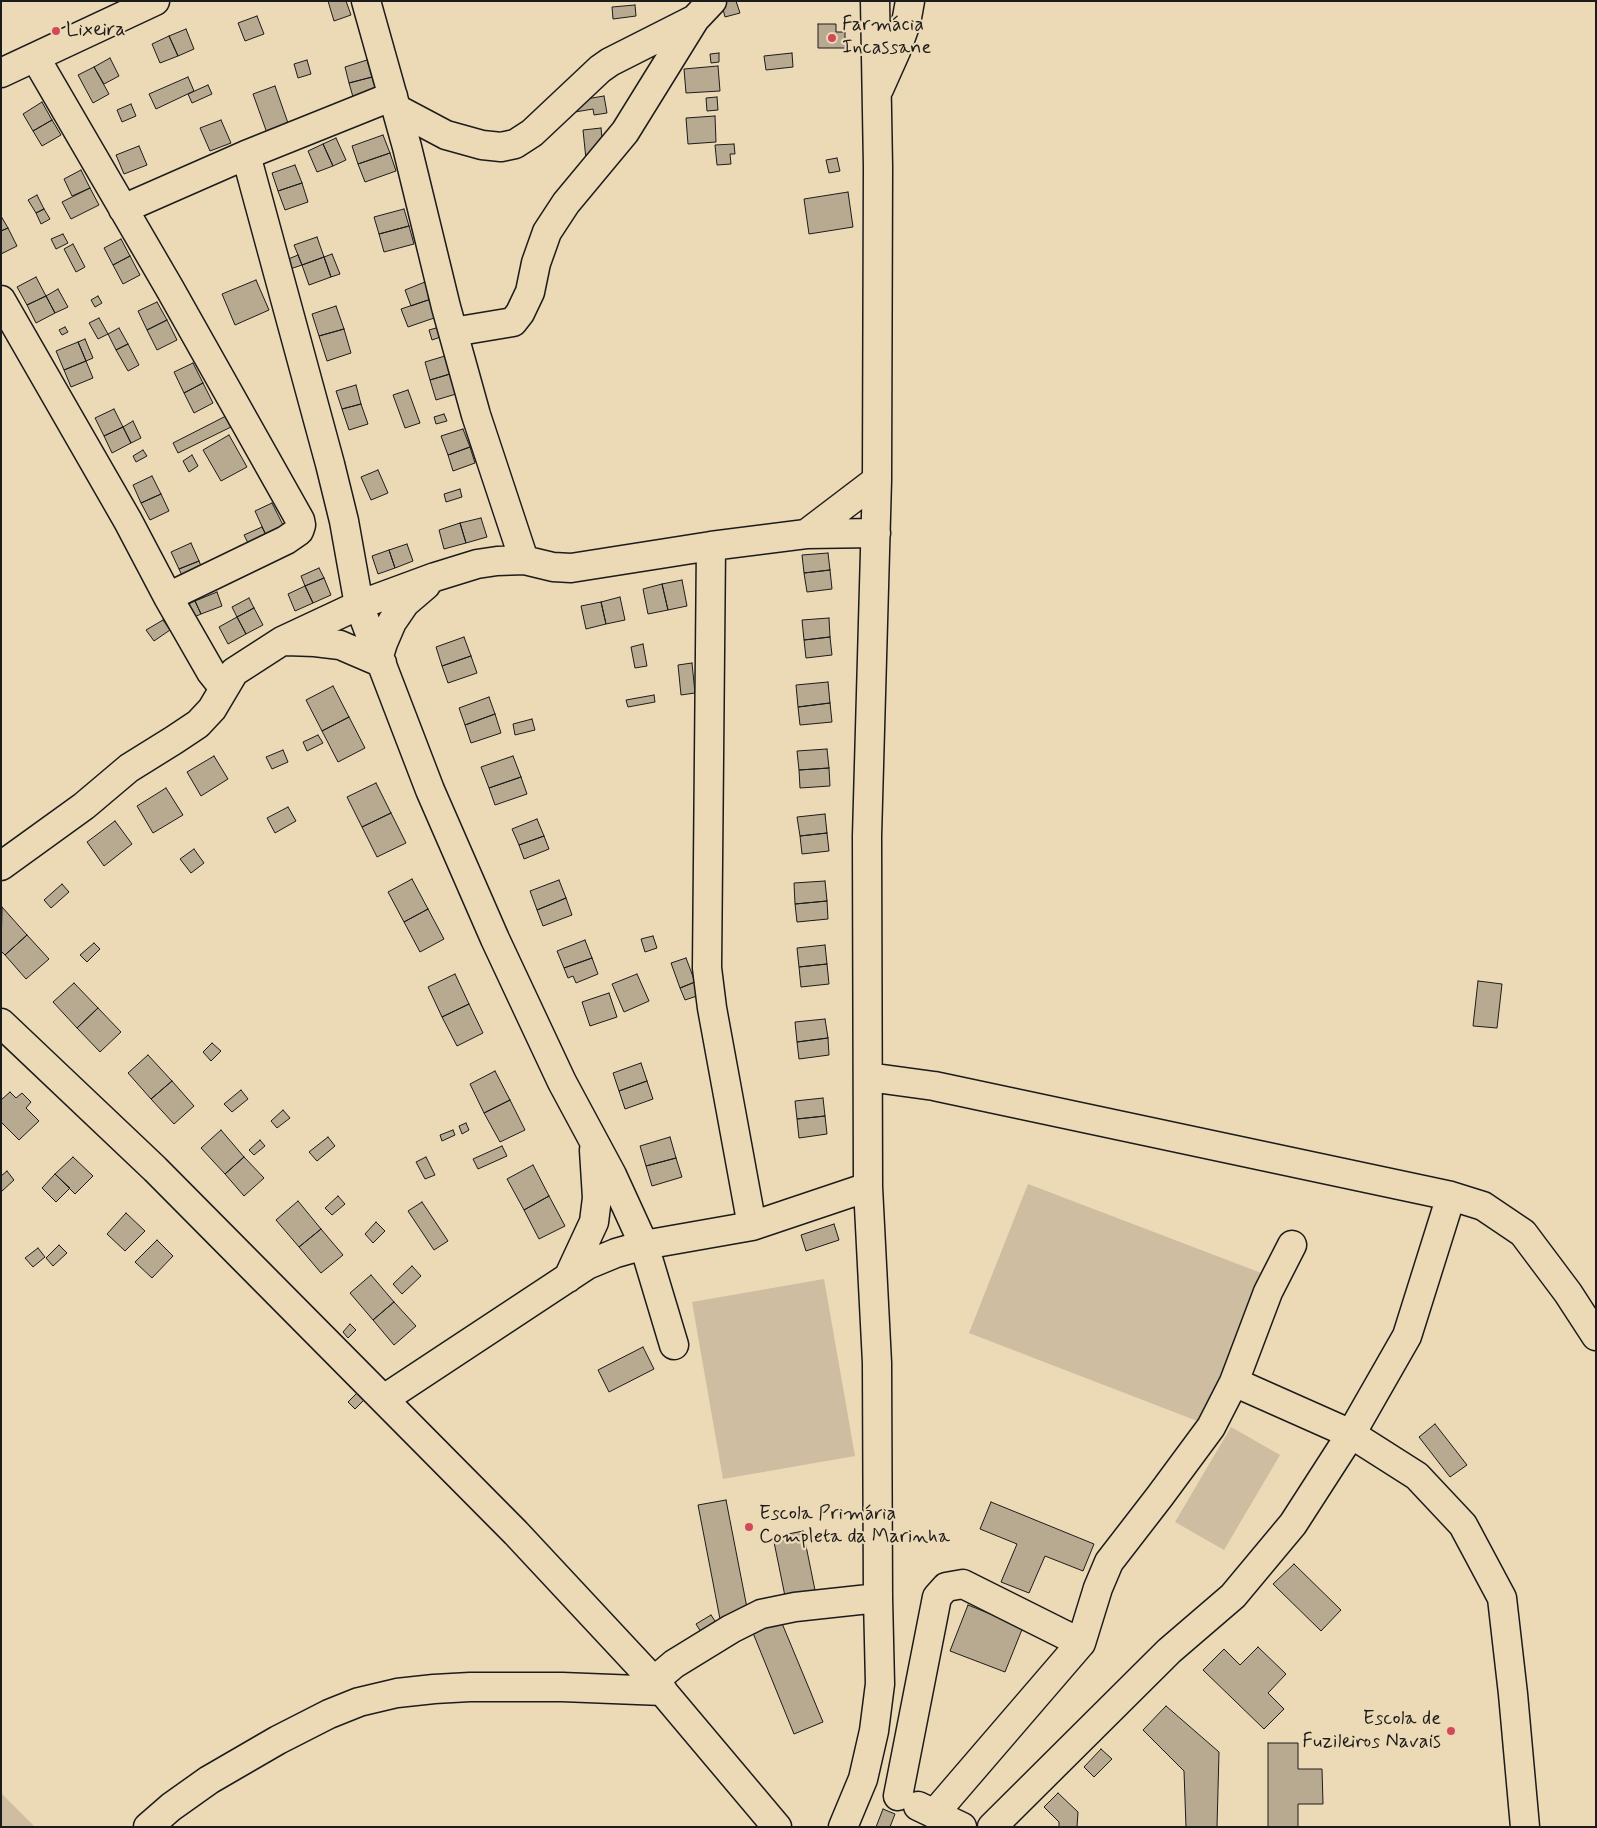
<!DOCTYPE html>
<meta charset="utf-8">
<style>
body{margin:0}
#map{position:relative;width:1597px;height:1828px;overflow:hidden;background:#ecd9b6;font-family:Mynerve,sans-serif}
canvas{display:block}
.frame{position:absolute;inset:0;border:2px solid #1c1c1c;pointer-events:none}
</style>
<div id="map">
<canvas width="1597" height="1828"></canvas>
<div class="frame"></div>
</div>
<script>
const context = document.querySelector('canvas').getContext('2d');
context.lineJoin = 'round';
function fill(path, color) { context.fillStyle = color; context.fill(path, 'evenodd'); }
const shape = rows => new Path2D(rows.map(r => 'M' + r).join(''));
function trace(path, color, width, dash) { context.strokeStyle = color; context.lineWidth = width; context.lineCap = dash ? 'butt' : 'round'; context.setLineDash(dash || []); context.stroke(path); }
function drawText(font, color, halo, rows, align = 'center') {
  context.font = font + ' Mynerve,sans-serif'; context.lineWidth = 4.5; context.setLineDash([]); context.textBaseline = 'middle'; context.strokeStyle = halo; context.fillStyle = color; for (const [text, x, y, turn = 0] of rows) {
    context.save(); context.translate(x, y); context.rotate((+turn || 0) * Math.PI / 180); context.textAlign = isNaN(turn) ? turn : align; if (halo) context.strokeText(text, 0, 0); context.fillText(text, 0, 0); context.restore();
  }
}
fill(shape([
 [1028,1184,1264,1274,1205,1424,969,1333],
 [824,1279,855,1456,723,1479,692,1302],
 [1231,1427,1280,1455,1224,1550,1175,1522],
 [1,1793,35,1827,1,1827]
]), '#cebda0');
const building = shape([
 [328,1,346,1,351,15,334,21,328,1],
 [721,1,736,1,740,13,725,17,721,1],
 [635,5,636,16,613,19,612,7,635,5],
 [257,16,264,34,245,41,238,23,257,16],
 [818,24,836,24,836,32,845,32,845,48,818,48,818,24],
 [186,29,194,49,178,56,169,36,186,29],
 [169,36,178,56,160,63,152,44,169,36],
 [719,53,719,62,711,63,710,54,719,53],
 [792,53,793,67,766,70,764,56,792,53],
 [110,58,119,76,104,84,94,67,110,58],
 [307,60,311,74,298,78,294,64,307,60],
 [367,60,372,77,349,83,345,67,367,60],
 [718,66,720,91,686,93,684,69,718,66],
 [94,67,109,94,93,103,78,75,94,67],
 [188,77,194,91,156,109,149,94,188,77],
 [372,77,378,97,355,104,349,83,372,77],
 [208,85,212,94,192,103,188,94,208,85],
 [275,86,289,126,267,133,253,94,275,86],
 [604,96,607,113,594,115,593,109,575,112,574,101,604,96],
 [717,97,718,110,707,111,706,98,717,97],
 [42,102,52,120,33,131,23,114,42,102],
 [131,104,136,116,122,122,117,110,131,104],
 [715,116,716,142,688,144,686,118,715,116],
 [52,120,61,135,42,146,33,131,52,120],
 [221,120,231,143,210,151,200,128,221,120],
 [601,128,605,167,587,169,583,130,601,128],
 [383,135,390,153,358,164,352,146,383,135],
 [336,138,346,160,333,166,323,144,336,138],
 [323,144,333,166,317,172,308,151,323,144],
 [734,144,735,154,730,154,731,164,717,165,715,145,734,144],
 [139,146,147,165,124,174,116,155,139,146],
 [390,153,396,171,365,182,358,164,390,153],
 [837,158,840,171,829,173,826,160,837,158],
 [295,165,302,183,278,191,272,173,295,165],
 [81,170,90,188,72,196,64,179,81,170],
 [302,183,308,202,285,210,278,191,302,183],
 [90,188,99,205,71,219,62,202,90,188],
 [848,192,853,227,809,234,804,199,848,192],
 [37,195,44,209,36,213,28,200,37,195],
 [44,209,50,219,41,224,36,213,44,209],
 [404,209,409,226,379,234,374,217,404,209],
 [1,216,8,228,1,231,1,216],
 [409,226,414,244,384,252,379,234,409,226],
 [8,228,17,246,1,254,1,231,8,228],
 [63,234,68,243,56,249,51,239,63,234],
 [317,237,324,257,302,265,294,245,317,237],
 [121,239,130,256,113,265,104,248,121,239],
 [73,244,85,267,76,272,64,249,73,244],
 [332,254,340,274,331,277,324,257,332,254],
 [298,255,302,265,290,269,286,260,298,255],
 [130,256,140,275,123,284,113,265,130,256],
 [324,257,331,277,309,285,302,265,324,257],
 [36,277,46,296,27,305,17,287,36,277],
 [256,280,269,310,235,325,222,294,256,280],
 [425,282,431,299,411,306,405,290,425,282],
 [58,289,68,307,55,313,46,296,58,289],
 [46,296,55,313,36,323,27,305,46,296],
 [98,296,102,303,95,307,91,300,98,296],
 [431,299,437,317,408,327,401,309,431,299],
 [157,302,167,320,147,330,138,311,157,302],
 [336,306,344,329,319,336,312,314,336,306],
 [99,318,108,334,98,339,89,323,99,318],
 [167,320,177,340,157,350,147,330,167,320],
 [443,326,446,335,432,340,429,330,443,326],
 [65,327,68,332,62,335,59,330,65,327],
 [119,328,128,344,116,350,108,334,119,328],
 [344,329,351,353,327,361,319,336,344,329],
 [85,339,93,358,86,361,78,342,85,339],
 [78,342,86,361,64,370,56,351,78,342],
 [128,344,139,365,128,371,116,350,128,344],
 [445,356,450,374,430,380,425,362,445,356],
 [86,361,93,378,71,387,64,370,86,361],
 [193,363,203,383,184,393,174,372,193,363],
 [450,374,456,394,436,400,430,380,450,374],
 [203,383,213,403,194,413,184,393,203,383],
 [356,385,361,404,342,409,336,391,356,385],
 [408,390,420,423,405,428,393,395,408,390],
 [361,404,368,424,349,430,342,409,361,404],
 [114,409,123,427,104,436,95,418,114,409],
 [444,414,447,421,436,424,434,417,444,414],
 [226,416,231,427,178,453,173,443,226,416],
 [133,421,141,438,131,443,123,427,133,421],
 [123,427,131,443,112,453,104,436,123,427],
 [463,429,470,447,448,455,441,436,463,429],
 [229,435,247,467,221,481,203,450,229,435],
 [470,447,475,463,453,471,448,455,470,447],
 [143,450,147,456,136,462,133,456,143,450],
 [192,455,198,466,189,472,183,461,192,455],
 [378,470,388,493,371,500,361,477,378,470],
 [152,476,161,494,141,503,133,485,152,476],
 [460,489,462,497,446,502,444,494,460,489],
 [161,494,169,511,150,520,141,503,161,494],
 [272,503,288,535,270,544,255,511,272,503],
 [481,518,487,537,466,543,460,523,481,518],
 [460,523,466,543,444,549,439,530,460,523],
 [262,527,268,539,250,547,244,535,262,527],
 [191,543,199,561,179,569,171,552,191,543],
 [407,544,413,561,395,568,389,550,407,544],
 [389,550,395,568,378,574,372,556,389,550],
 [828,553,830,570,804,573,802,555,828,553],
 [199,561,205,576,186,584,179,569,199,561],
 [319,568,324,578,305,586,301,576,319,568],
 [830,570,832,589,807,592,804,573,830,570],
 [324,578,331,595,313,603,305,586,324,578],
 [682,580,687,606,668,610,662,584,682,580],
 [662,584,668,610,648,614,643,589,662,584],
 [305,586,313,603,295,611,288,594,305,586],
 [217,592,222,606,201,614,195,601,217,592],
 [620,597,625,620,606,624,601,602,620,597],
 [249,598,254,608,237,617,232,607,249,598],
 [195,601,201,614,187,620,182,607,195,601],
 [601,602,606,624,586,629,581,606,601,602],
 [254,608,263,625,246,634,237,617,254,608],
 [237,617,246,634,228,644,219,627,237,617],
 [829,618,830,637,804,640,802,620,829,618],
 [163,620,170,630,154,641,146,630,163,620],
 [464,637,471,656,442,666,436,647,464,637],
 [830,637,832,655,806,658,804,640,830,637],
 [643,644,647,666,635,668,631,647,643,644],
 [471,656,477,673,448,683,442,666,471,656],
 [692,663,695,693,681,695,678,665,692,663],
 [828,682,830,703,798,707,796,685,828,682],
 [333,686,349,717,322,731,306,700,333,686],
 [654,695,655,702,628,707,626,700,654,695],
 [489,697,495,714,465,725,459,708,489,697],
 [830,703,832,722,800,725,798,707,830,703],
 [495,714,501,733,471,743,465,725,495,714],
 [349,717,365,748,338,762,322,731,349,717],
 [532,719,535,730,515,735,513,724,532,719],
 [318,735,323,743,307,751,303,742,318,735],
 [827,749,829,768,799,770,797,751,827,749],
 [283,750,288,762,272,769,266,757,283,750],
 [214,756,228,779,201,796,187,772,214,756],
 [513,756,521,777,489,788,481,767,513,756],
 [829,768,830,786,800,788,799,770,829,768],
 [521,777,527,794,495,805,489,788,521,777],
 [376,783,391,813,362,827,347,797,376,783],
 [166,788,183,815,153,833,137,806,166,788],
 [288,807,296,821,275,833,267,818,288,807],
 [391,813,406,843,377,857,362,827,391,813],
 [825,814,827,833,800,836,797,817,825,814],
 [537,819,544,836,519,845,512,829,537,819],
 [115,821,132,844,104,866,87,842,115,821],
 [827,833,829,851,802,854,800,836,827,833],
 [544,836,549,849,524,859,519,845,544,836],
 [194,849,204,863,191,873,180,859,194,849],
 [412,879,428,909,404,922,388,892,412,879],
 [559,880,566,898,537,910,530,891,559,880],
 [825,881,827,901,795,904,794,883,825,881],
 [62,884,69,892,51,908,44,900,62,884],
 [566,898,572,915,543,926,537,910,566,898],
 [827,901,828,919,797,922,795,904,827,901],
 [2,907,27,935,5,955,1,951,2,907],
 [428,909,444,939,420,952,404,922,428,909],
 [27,935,49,959,26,979,5,955,27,935],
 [653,936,657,948,645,952,641,939,653,936],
 [585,940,592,958,564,968,557,951,585,940],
 [94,943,100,949,87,962,80,955,94,943],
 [825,945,827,964,799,967,797,948,825,945],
 [592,958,598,974,576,983,573,976,568,978,564,968,592,958],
 [686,958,695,982,680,988,671,963,686,958],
 [827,964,829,984,801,987,799,967,827,964],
 [455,974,469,1004,442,1017,428,987,455,974],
 [637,974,649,1001,624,1012,612,984,637,974],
 [1478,981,1502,984,1497,1028,1473,1026,1478,981],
 [695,982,700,995,685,1000,680,988,695,982],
 [74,983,98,1008,77,1028,53,1002,74,983],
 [609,993,617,1017,590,1026,582,1002,609,993],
 [469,1004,483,1033,457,1046,442,1017,469,1004],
 [98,1008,121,1032,100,1052,77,1028,98,1008],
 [825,1019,828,1038,797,1042,795,1022,825,1019],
 [828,1038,829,1055,799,1059,797,1042,828,1038],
 [212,1043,221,1051,211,1061,203,1052,212,1043],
 [148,1055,172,1081,151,1099,128,1073,148,1055],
 [641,1063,647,1081,619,1091,613,1073,641,1063],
 [495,1071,510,1100,484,1113,470,1084,495,1071],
 [172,1081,194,1106,174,1124,151,1099,172,1081],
 [647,1081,653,1099,625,1109,619,1091,647,1081],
 [241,1090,248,1099,232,1112,224,1104,241,1090],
 [10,1092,16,1098,22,1093,31,1102,26,1108,39,1121,19,1140,1,1122,1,1100,10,1092],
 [823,1098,825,1116,797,1119,795,1101,823,1098],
 [510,1100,525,1130,500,1142,484,1113,510,1100],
 [283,1110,290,1118,277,1128,271,1121,283,1110],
 [825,1116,827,1134,799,1138,797,1119,825,1116],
 [466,1123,469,1130,462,1134,459,1126,466,1123],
 [221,1130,244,1157,225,1174,201,1148,221,1130],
 [453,1130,455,1135,442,1141,440,1135,453,1130],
 [328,1137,335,1146,317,1161,309,1152,328,1137],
 [670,1137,676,1158,646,1166,640,1146,670,1137],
 [260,1140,265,1146,254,1155,249,1150,260,1140],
 [502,1146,507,1156,478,1169,473,1159,502,1146],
 [73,1157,93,1176,75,1194,55,1174,73,1157],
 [244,1157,264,1178,244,1196,225,1174,244,1157],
 [426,1157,435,1175,425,1179,416,1162,426,1157],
 [676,1158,682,1177,652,1186,646,1166,676,1158],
 [533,1165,549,1196,524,1210,507,1179,533,1165],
 [7,1171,14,1180,1,1192,1,1176,7,1171],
 [55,1174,70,1188,56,1202,42,1188,55,1174],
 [338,1196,345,1204,332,1215,325,1208,338,1196],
 [549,1196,565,1226,539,1239,524,1210,549,1196],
 [298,1201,321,1229,299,1247,276,1220,298,1201],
 [422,1202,448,1241,434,1250,408,1211,422,1202],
 [126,1213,145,1231,125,1251,107,1234,126,1213],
 [376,1222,385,1231,373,1243,365,1234,376,1222],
 [834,1224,839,1240,806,1251,801,1235,834,1224],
 [321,1229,343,1255,321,1273,299,1247,321,1229],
 [157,1240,173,1256,152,1278,135,1262,157,1240],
 [59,1245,67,1253,53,1266,46,1258,59,1245],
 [38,1248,45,1257,33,1267,25,1258,38,1248],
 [412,1266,421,1276,402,1294,393,1284,412,1266],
 [371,1275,394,1302,373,1320,350,1293,371,1275],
 [394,1302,416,1326,394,1345,373,1320,394,1302],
 [350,1324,356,1330,348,1338,343,1332,350,1324],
 [643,1347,654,1369,609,1392,598,1370,643,1347],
 [357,1393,364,1400,355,1409,348,1402,357,1393],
 [1435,1424,1467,1465,1450,1477,1419,1437,1435,1424],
 [726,1500,748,1613,720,1619,698,1505,726,1500],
 [991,1502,1094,1544,1083,1571,1045,1556,1029,1593,1001,1582,1017,1544,980,1529,991,1502],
 [803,1531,817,1600,787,1606,773,1537,803,1531],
 [1294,1564,1341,1610,1321,1631,1273,1584,1294,1564],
 [968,1605,1023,1627,1005,1672,950,1651,968,1605],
 [711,1615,719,1627,704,1637,696,1624,711,1615],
 [781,1621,823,1722,794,1734,753,1633,781,1621],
 [1258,1647,1286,1674,1268,1693,1284,1709,1264,1729,1203,1670,1224,1649,1240,1665,1258,1647],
 [1166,1706,1219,1752,1217,1827,1186,1827,1184,1771,1143,1730,1166,1706],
 [1268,1743,1298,1743,1298,1769,1322,1769,1323,1804,1298,1804,1298,1827,1268,1827,1268,1743],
 [1101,1749,1112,1759,1094,1777,1084,1767,1101,1749],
 [1058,1793,1078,1812,1077,1827,1059,1827,1059,1822,1044,1807,1058,1793],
 [883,1809,895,1814,890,1827,876,1827,883,1809]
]);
fill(building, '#b8aa90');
trace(building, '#1c1c1c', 1);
const minor = shape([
 [366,1,407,147,446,307,476,415,524,560],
 [35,57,170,289,300,520,301,525,299,531,286,540,168,597],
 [1,73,155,1],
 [879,89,896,51,906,23,910,1],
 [397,109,446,135,482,145,501,147,515,144,532,133,600,69,610,62,695,19,712,1],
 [246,155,330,464,344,521,359,605,430,790,495,939,562,1082,612,1175,644,1245,674,1345],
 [123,209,246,155,393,96],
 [1,300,128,521,168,597,211,672,223,687],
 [453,332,513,322,520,313,530,292,536,263,547,232,566,203,625,132,695,19],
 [806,534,877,480],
 [711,546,707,968,712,1008,752,1226],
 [286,641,315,642,340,645,382,663],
 [379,656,383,643,392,622,405,603,426,585],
 [1,866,84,806,129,768,174,740,198,724,212,709,234,672,282,641,359,605,435,577,477,564,497,561,524,560,553,567,571,568,711,546,806,534,876,533],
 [1,1023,155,1169,516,1533,654,1681,777,1827],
 [868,1077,934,1086,1451,1196,1483,1206,1523,1233,1568,1293,1596,1336],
 [568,1278,594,1222,597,1198,594,1150],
 [1234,1382,1351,1434,1417,1476,1463,1525,1502,1598,1513,1694,1525,1827],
 [384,1399,587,1265,616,1253,644,1245,752,1226,868,1187],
 [654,1681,674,1664,731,1629,761,1614,795,1607,878,1598],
 [898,1796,937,1597,946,1587,963,1584,1081,1643],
 [918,1806,962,1827],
 [934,1814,1081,1643,1098,1588,1109,1562,1160,1496,1211,1427,1234,1382,1268,1292,1292,1245],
 [148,1827,171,1807,209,1780,278,1740,329,1714,359,1702,397,1693,434,1689,470,1687,562,1687,663,1691],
 [843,1827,863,1779,874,1731,880,1684,878,1598,877,1363,868,1187,867,836,877,480,878,167,875,1],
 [992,1827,1169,1651,1233,1596,1293,1524,1351,1434,1407,1336,1451,1196]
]);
trace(minor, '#1c1c1c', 31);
trace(minor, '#ecd9b6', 28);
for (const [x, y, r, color] of [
 [56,31,5,"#d1495b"],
 [832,38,5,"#d1495b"],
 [749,1527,5,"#d1495b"],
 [1451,1731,5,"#d1495b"]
]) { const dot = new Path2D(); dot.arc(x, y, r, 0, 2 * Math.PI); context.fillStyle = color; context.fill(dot); trace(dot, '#ecd9b6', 2); }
drawText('20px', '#1c1c1c', '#ecd9b6', [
 ["Farmácia",842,26],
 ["Incassane",842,49],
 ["Lixeira",66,31],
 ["Escola Primária",759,1515],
 ["Completa da Marinha",759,1538],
 ["Escola de",1441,1720,"right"],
 ["Fuzileiros Navais",1441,1743,"right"]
], 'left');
</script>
